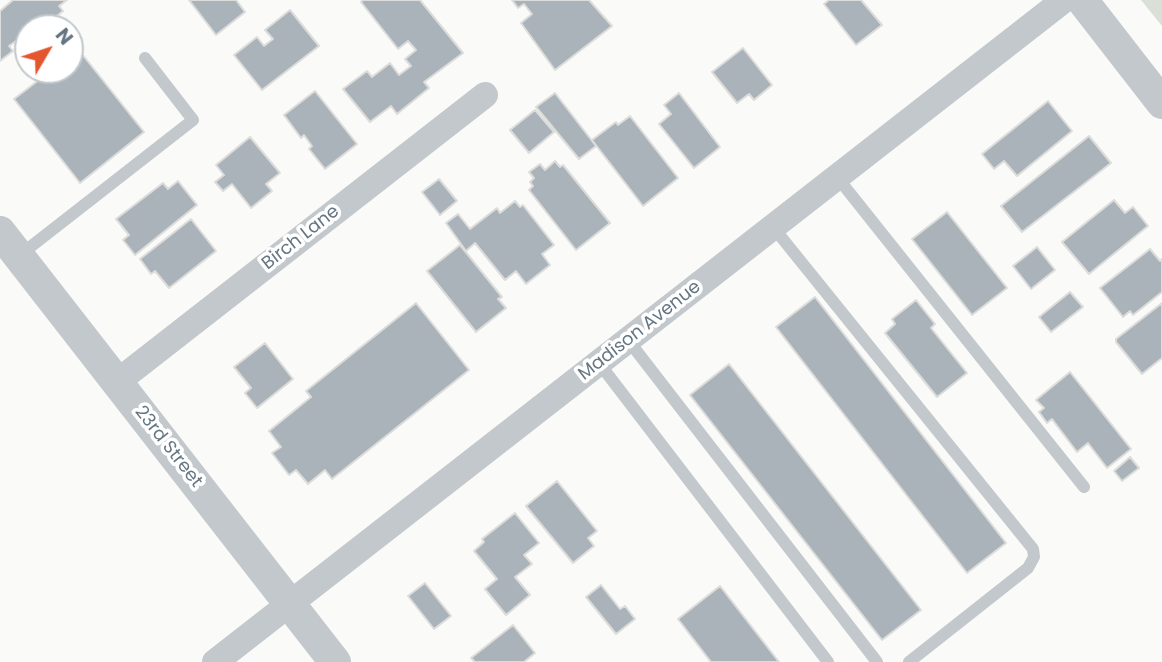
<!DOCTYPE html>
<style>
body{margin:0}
#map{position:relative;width:1162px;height:662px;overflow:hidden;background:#fafaf8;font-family:Poppins,sans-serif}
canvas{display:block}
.north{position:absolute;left:14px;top:14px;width:70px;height:70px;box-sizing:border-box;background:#fff;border:2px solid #c1c8cd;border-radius:50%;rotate:51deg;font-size:19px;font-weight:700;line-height:28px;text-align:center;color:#657683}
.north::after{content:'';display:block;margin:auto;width:24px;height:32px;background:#e4572e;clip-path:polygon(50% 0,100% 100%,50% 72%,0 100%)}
</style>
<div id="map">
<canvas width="1162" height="662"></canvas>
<div class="north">N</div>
</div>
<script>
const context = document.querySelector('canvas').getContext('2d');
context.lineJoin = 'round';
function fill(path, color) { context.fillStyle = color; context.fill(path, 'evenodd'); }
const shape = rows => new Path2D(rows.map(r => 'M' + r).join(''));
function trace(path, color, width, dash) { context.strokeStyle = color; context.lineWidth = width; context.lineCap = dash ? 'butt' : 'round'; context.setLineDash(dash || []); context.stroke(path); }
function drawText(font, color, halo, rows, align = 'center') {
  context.font = font + ' Poppins,sans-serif'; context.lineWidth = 7; context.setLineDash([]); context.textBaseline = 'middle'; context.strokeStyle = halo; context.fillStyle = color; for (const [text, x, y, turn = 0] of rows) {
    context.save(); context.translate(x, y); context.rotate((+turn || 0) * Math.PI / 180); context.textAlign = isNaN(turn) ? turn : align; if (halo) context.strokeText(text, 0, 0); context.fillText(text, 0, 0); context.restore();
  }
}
fill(shape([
 [1141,0,1162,0,1162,26]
]), '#dadfd7');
const building = shape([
 [13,0,67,0,59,6,63,11,42,28,28,28,28,39,19,46,16,41,9,46,13,51,0,61,0,11,13,0],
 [189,0,236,0,245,12,216,35,189,0],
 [363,0,420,0,463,53,424,82,429,88,397,114,391,106,370,122,343,89,367,71,372,77,390,63,399,75,411,66,405,59,416,50,408,41,398,49,361,2,363,0],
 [512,0,589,0,612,26,555,70,521,23,532,14,524,4,518,8,512,0],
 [829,0,861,0,882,25,856,45,824,4,829,0],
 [290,10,319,46,262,90,234,55,257,37,264,46,273,39,265,30,290,10],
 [743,48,772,85,754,100,749,94,737,103,712,72,743,48],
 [78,49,144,132,80,183,14,99,52,70,70,70,70,56,78,49],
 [315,91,357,144,325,169,309,149,312,146,304,135,301,138,284,115,315,91],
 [555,93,596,146,579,159,536,107,555,93],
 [679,93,720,147,694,168,659,124,671,114,664,105,679,93],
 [1048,101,1072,131,1017,176,1004,161,994,169,982,154,1048,101],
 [535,110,554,132,529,153,510,130,535,110],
 [630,116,678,178,643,206,592,140,616,122,618,125,630,116],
 [1089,136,1111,163,1022,232,1001,206,1089,136],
 [250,137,280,173,266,184,272,191,251,208,232,184,223,191,215,182,224,175,216,165,250,137],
 [555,161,560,167,563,165,610,223,576,250,529,190,533,186,530,182,534,178,529,172,540,164,545,170,555,161],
 [439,179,457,201,440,215,422,192,439,179],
 [178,181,197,205,135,255,123,240,129,235,116,219,163,183,168,189,178,181],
 [1114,200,1125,213,1133,207,1148,226,1089,274,1062,242,1114,200],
 [515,201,520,207,523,205,554,245,542,254,550,265,526,284,516,271,505,280,475,243,466,251,446,223,458,214,470,229,497,208,500,213,515,201],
 [947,212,1007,288,972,315,912,239,947,212],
 [191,219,216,251,169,288,155,271,151,274,140,259,191,219],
 [460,245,502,297,498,299,506,308,476,332,427,271,460,245],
 [1037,247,1055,270,1031,289,1013,266,1037,247],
 [1150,249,1160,261,1162,259,1162,292,1133,315,1130,311,1123,317,1100,288,1150,249],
 [1070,292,1083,307,1051,332,1039,317,1070,292],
 [815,297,1006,543,967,573,776,327,815,297],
 [916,300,935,324,931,328,967,373,937,397,885,333,895,324,892,319,916,300],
 [416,303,469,370,332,479,325,470,308,484,296,470,289,475,272,453,281,447,269,431,311,397,306,391,416,303],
 [1162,303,1162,358,1142,374,1116,342,1116,339,1162,303],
 [265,343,293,379,257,408,245,393,251,388,234,367,265,343],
 [729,364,921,610,882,640,690,395,729,364],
 [1070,372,1131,449,1107,468,1088,443,1077,452,1052,419,1047,423,1039,412,1044,408,1036,400,1070,372],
 [1130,457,1139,468,1122,481,1114,471,1130,457],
 [557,481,597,531,588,538,594,546,573,563,526,506,557,481],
 [515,513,539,543,524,555,532,564,515,577,530,595,506,615,485,589,497,579,474,551,484,542,482,539,515,513],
 [425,583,451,616,434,629,408,596,425,583],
 [601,585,620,609,625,606,635,619,616,634,586,597,601,585],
 [720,586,779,662,711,662,678,619,720,586],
 [513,625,535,653,524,662,475,662,471,658,513,625]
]);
fill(building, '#aab3b9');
trace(building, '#dcdcda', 2);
trace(shape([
 [837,177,1084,487],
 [773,227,1033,549,1034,557,1028,568,909,662],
 [20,255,193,120,145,58],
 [628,340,877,662],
 [599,363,828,662]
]), '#c3c8cc', 12);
trace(shape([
 [117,382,485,95],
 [215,662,1064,0]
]), '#c3c8cc', 26);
trace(shape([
 [1082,0,1162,103],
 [0,232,335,662]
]), '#c3c8cc', 32);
drawText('18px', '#657683', '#fff', [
 ["Birch Lane",301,238,-38],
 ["Madison Avenue",640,331,-38],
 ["23rd Street",168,447,52]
]);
</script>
